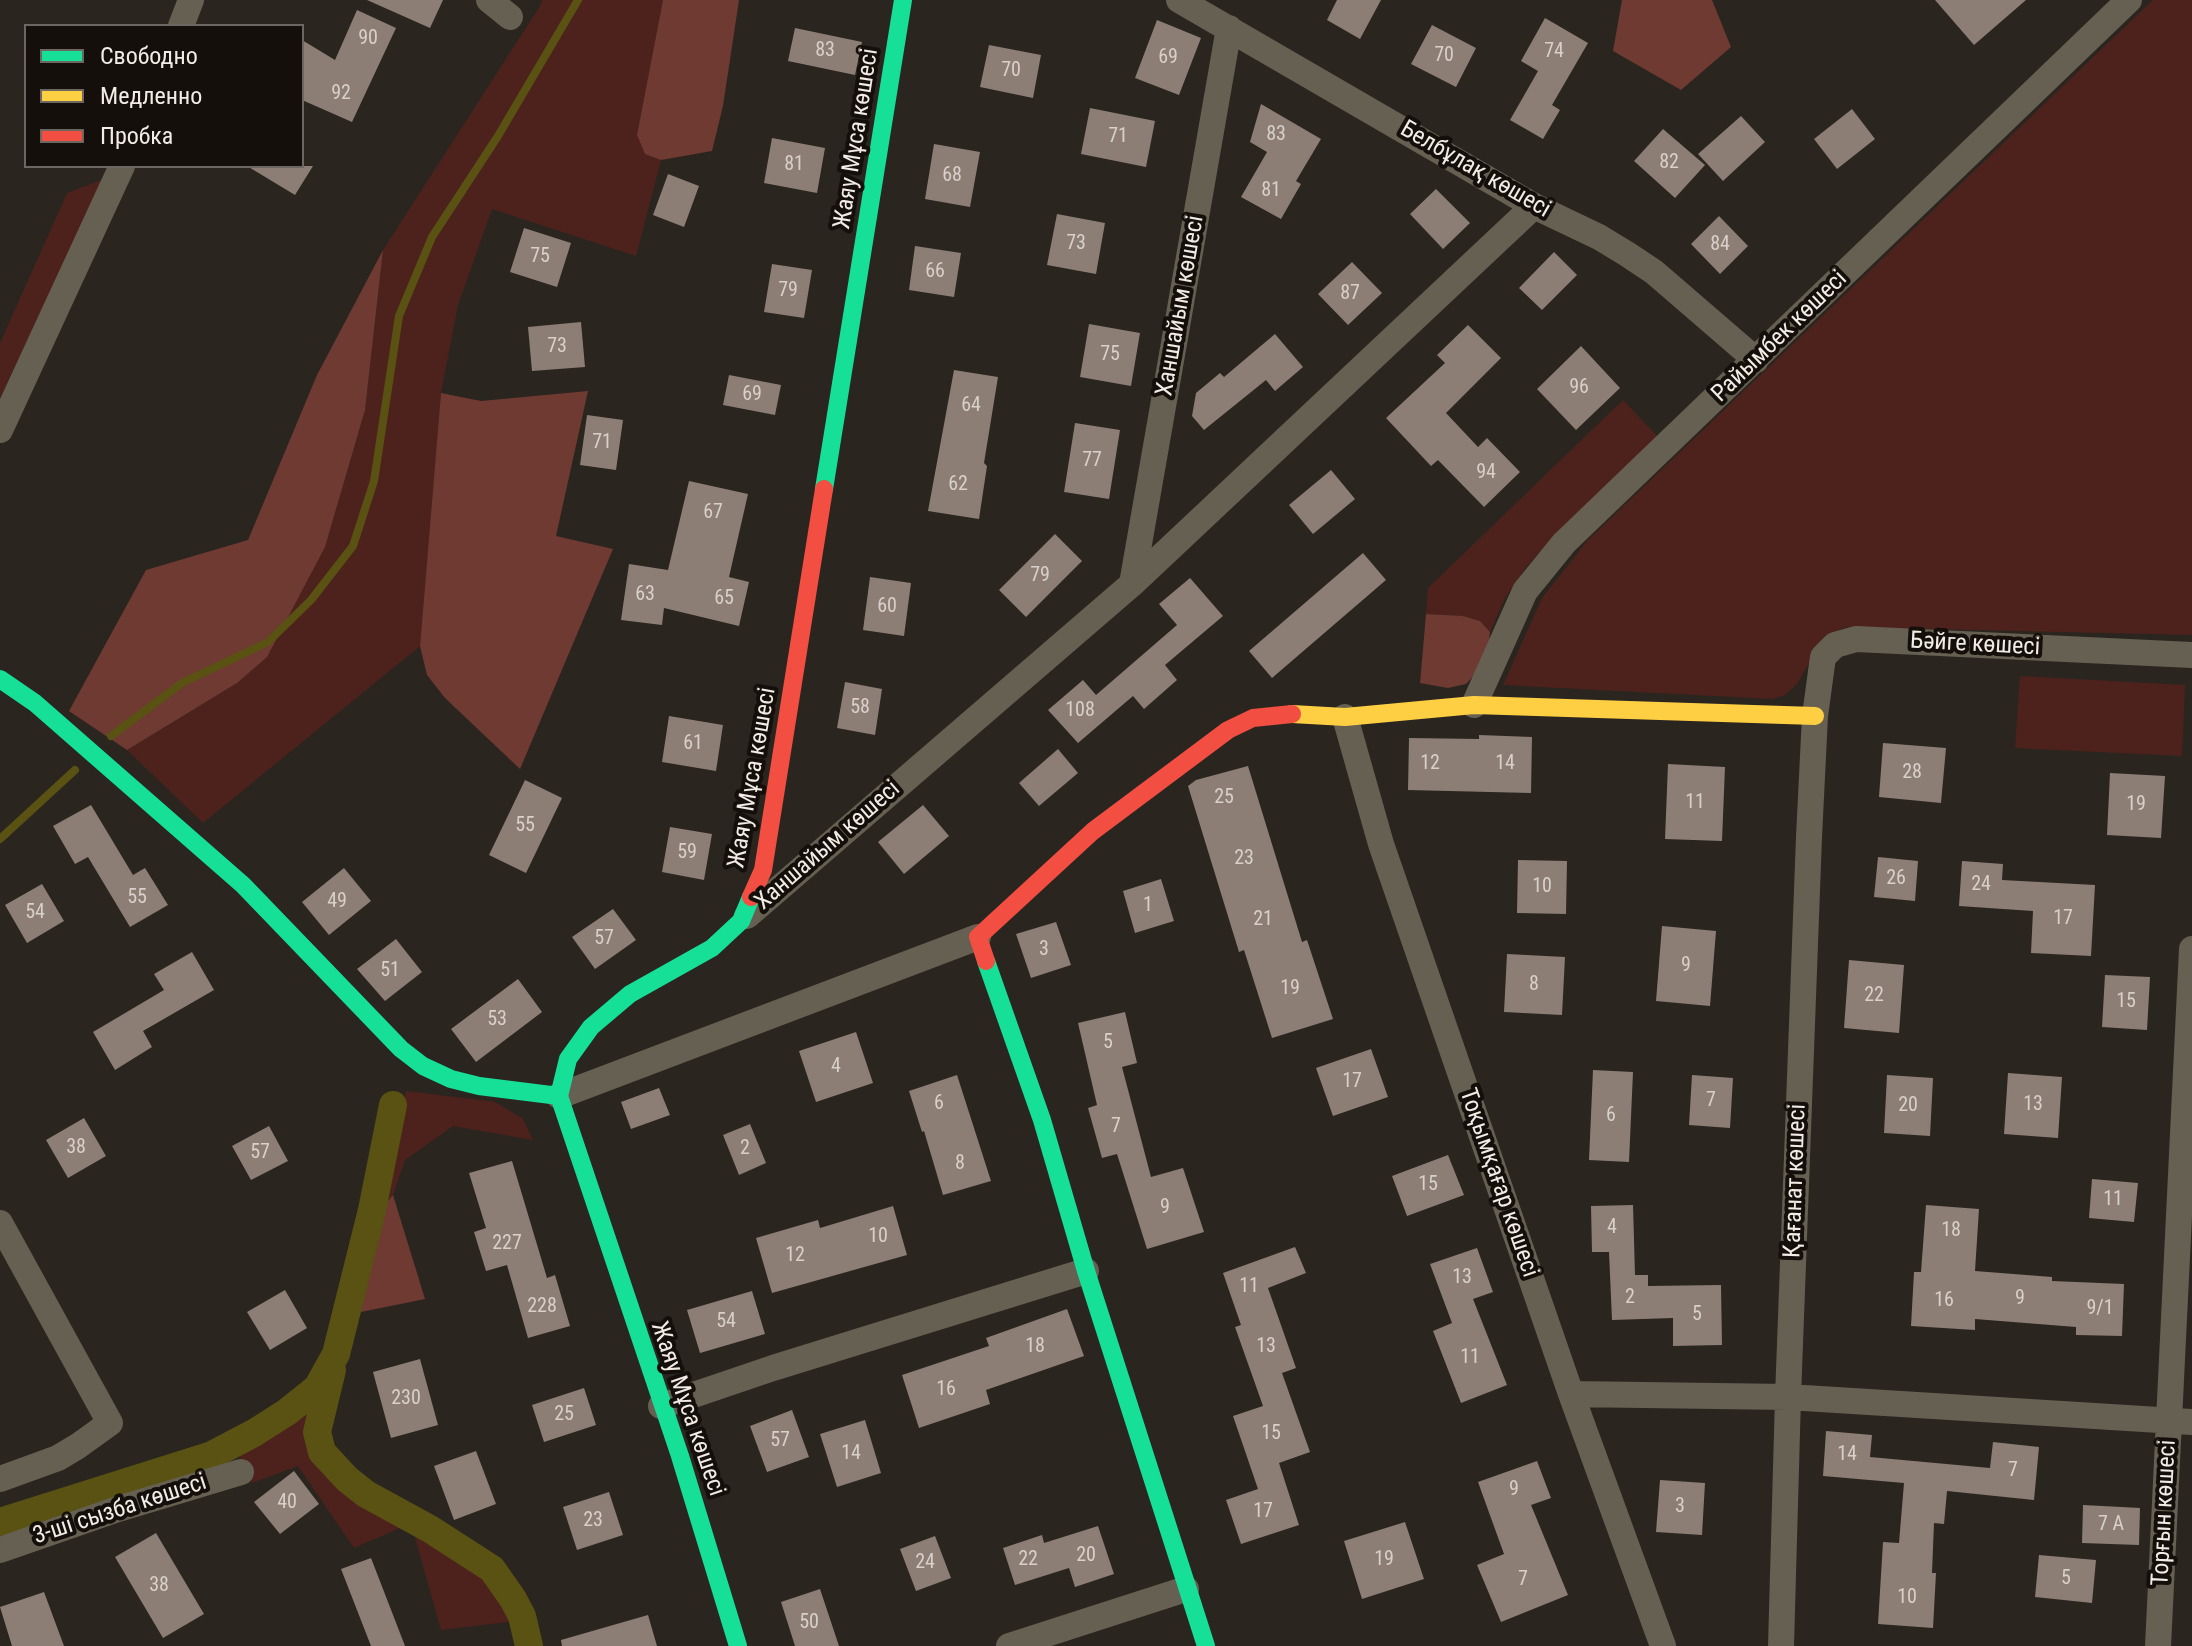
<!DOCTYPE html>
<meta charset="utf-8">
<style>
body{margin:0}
#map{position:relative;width:2192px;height:1646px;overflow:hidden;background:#2b2520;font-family:"Roboto Condensed",sans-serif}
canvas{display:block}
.legend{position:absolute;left:24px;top:24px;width:280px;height:144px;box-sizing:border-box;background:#140f0b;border:2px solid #6d6762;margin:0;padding:10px 14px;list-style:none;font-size:24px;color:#f3ece5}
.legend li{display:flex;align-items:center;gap:16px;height:40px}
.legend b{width:40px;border:2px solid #6d6762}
</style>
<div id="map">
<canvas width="2192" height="1646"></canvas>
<ul class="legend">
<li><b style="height:10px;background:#16e098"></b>Свободно</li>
<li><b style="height:10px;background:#ffcf43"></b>Медленно</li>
<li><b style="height:10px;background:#f24e42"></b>Пробка</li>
</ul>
</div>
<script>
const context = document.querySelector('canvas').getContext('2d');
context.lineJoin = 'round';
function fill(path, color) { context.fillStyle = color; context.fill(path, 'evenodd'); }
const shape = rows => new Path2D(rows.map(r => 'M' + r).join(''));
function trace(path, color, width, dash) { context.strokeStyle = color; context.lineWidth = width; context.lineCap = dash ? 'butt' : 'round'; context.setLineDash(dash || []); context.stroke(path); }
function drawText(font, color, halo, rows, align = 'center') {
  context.font = font + ' "Roboto Condensed",sans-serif'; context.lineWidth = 8; context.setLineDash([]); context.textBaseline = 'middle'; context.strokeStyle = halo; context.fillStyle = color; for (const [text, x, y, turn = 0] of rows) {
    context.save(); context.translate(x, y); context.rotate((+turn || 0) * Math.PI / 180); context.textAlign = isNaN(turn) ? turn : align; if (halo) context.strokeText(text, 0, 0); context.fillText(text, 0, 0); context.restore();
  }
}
fill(shape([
 [542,0,663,0,637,135,645,154,661,160,636,256,492,209,458,305,441,393,420,646,203,823,127,750,237,683,325,547,365,410,383,250,540,6],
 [2153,0,2192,0,2192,635,1847,627,1830,634,1815,652,1797,684,1785,695,1772,699,1503,685,1542,598,1588,540],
 [104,179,0,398,0,343,67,193],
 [1623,400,1659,438,1554,536,1527,566,1505,598,1490,632,1480,621,1463,616,1426,614,1428,588],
 [2020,676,2185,685,2182,756,2015,748],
 [406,1091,495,1102,523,1119,533,1140,453,1126,405,1160,393,1195,382,1207],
 [316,1407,311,1423,311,1436,322,1462,375,1505,411,1522,477,1565,502,1592,515,1621,441,1630,411,1523,354,1548,298,1466,252,1483,238,1453,296,1413]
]), '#4e221c');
fill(shape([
 [663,0,739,0,723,106,712,151,661,160,645,154,637,135],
 [1622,0,1712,0,1731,47,1681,90,1613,51],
 [383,250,365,410,325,547,267,657,237,683,127,750,69,711,146,570,248,540,317,375],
 [588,391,556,536,613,549,520,769,445,698,427,675,420,646,441,393,481,401],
 [1426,614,1463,616,1480,621,1490,632,1488,651,1478,671,1466,684,1448,688,1420,683],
 [393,1195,425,1299,356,1313,382,1207]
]), '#6e3a32');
trace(shape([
 [111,736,182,683,268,642,311,600,353,546,374,481,399,316,432,237,498,136,578,0],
 [0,839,75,770]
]), '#595213', 8);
trace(shape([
 [332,1370,317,1432,322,1452,347,1479,366,1494,430,1529,492,1569,513,1599,522,1616,529,1646],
 [0,1522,212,1455,254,1433,287,1412,317,1388,336,1354,372,1210,393,1105]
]), '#595213', 28);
fill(shape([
 [367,0,443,0,430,28],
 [1337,0,1381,0,1360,39,1327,20],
 [1935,0,2026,0,1974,45],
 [357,10,396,28,352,122,302,100,302,40,335,60],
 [1545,18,1588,43,1552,105,1560,110,1543,139,1510,120,1538,71,1521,61],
 [1157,20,1201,38,1179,95,1135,78],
 [1432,25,1476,48,1456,87,1411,64],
 [795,28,862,42,855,75,788,61],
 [989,45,1041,55,1033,98,980,87],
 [1261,104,1321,139,1296,181,1301,184,1281,219,1241,197,1267,152,1250,142],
 [1090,108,1155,121,1146,167,1081,154],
 [1852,109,1875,139,1837,169,1814,139],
 [1741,116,1765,142,1723,181,1698,154],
 [1663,129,1705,165,1675,198,1634,161],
 [772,138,825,148,817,193,764,183],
 [934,144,980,152,970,207,925,199],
 [247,166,313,166,295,195],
 [668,174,699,186,684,227,653,215],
 [1436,189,1470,223,1443,249,1410,214],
 [1057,214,1105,223,1096,274,1047,265],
 [1719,216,1748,246,1720,274,1691,244],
 [524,228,571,243,557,287,510,272],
 [915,246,961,253,954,297,909,290],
 [1554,252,1577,275,1542,310,1519,288],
 [1352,262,1382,293,1348,325,1318,294],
 [772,264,812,270,804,318,764,312],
 [581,322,585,367,532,371,528,327],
 [1089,324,1140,333,1131,386,1080,377],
 [1468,325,1501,358,1446,413,1478,447,1487,438,1520,472,1484,507,1438,460,1431,466,1386,418,1445,363,1437,355],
 [1275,334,1303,367,1275,391,1266,380,1204,430,1192,416,1196,393,1220,373,1224,377],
 [1581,346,1620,388,1576,430,1537,389],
 [954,370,998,377,984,463,987,466,979,519,928,511],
 [729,375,781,385,775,415,723,405],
 [587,415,623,420,616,470,580,465],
 [1075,423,1120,430,1109,499,1064,492],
 [1331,470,1355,499,1313,534,1289,505],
 [689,481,748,494,729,577,749,582,739,626,664,608,662,625,621,620,629,564,668,570],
 [1055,534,1082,561,1026,617,999,590],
 [1363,553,1386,580,1272,678,1249,651],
 [870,577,911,583,904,636,863,630],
 [1190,578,1223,616,1165,665,1177,680,1144,709,1133,696,1078,743,1048,710,1083,680,1096,695,1177,625,1159,604],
 [845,682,882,689,875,735,837,728],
 [669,716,723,725,716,771,662,762],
 [1479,735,1532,737,1531,793,1408,790,1409,738,1479,739],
 [1883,743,1946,748,1941,803,1879,797],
 [1058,749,1078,773,1039,806,1019,783],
 [1668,764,1725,767,1722,841,1665,839],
 [1248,766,1302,942,1307,940,1333,1019,1272,1038,1244,950,1239,952,1188,786,1196,780],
 [2110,773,2165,776,2161,838,2107,835],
 [525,780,562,798,526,873,489,855],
 [91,805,133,875,145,868,168,905,130,927,88,857,75,864,53,826],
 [923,805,949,836,904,874,878,842],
 [670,827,712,834,704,880,662,872],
 [1878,857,1918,861,1915,901,1874,897],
 [1518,860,1567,861,1566,914,1517,913],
 [1962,861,2003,864,2002,880,2095,885,2091,956,2031,953,2033,911,1959,906],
 [344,868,371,901,329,935,302,902],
 [1161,879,1174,921,1135,933,1123,891],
 [42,884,64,921,27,943,5,905],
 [613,909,636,940,595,969,572,937],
 [1056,922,1071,965,1031,978,1016,934],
 [1662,926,1716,931,1710,1006,1656,1001],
 [396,939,422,972,385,1001,357,969],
 [192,952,214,990,143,1031,152,1047,115,1070,93,1032,164,990,154,974],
 [1507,954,1565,957,1562,1015,1504,1012],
 [1849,960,1904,965,1899,1033,1844,1028],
 [2105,975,2150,977,2147,1030,2102,1027],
 [518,979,542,1012,476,1062,451,1029],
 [1125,1012,1137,1063,1122,1067,1151,1177,1183,1168,1204,1232,1147,1249,1117,1154,1102,1158,1088,1108,1097,1105,1078,1023],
 [856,1032,873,1083,816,1102,799,1051],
 [1371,1049,1388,1097,1333,1116,1316,1068],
 [1593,1070,1633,1072,1629,1162,1589,1160],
 [2008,1073,2062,1077,2058,1138,2004,1134],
 [957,1075,991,1181,943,1195,924,1131,922,1132,909,1091],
 [1692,1075,1733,1078,1730,1128,1689,1125],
 [1887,1075,1933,1078,1930,1136,1884,1133],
 [659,1088,670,1115,631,1129,621,1102],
 [84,1118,106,1156,68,1178,46,1140],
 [750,1124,766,1163,739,1175,723,1135],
 [269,1126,288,1161,251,1180,232,1146],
 [1448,1155,1464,1195,1407,1216,1392,1176],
 [512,1161,547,1278,555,1275,570,1326,528,1338,507,1265,486,1271,474,1232,486,1228,469,1173],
 [2092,1179,2138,1183,2134,1222,2089,1218],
 [1633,1205,1635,1275,1648,1275,1648,1286,1721,1285,1722,1345,1673,1346,1673,1318,1612,1320,1609,1252,1592,1252,1591,1206],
 [1926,1205,1979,1209,1975,1271,2052,1277,2052,1281,2124,1284,2122,1336,2076,1335,2076,1327,1975,1319,1975,1330,1911,1326,1914,1272,1921,1272],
 [893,1206,907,1255,772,1293,756,1238,818,1220,820,1228],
 [1295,1247,1306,1273,1268,1288,1296,1368,1282,1373,1310,1452,1279,1463,1299,1525,1241,1544,1226,1500,1258,1489,1233,1416,1263,1406,1235,1327,1241,1325,1223,1273],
 [1477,1248,1493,1292,1473,1299,1507,1385,1461,1403,1433,1331,1452,1323,1430,1264],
 [285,1290,307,1328,270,1350,247,1312],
 [752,1291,765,1334,700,1353,687,1310],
 [1067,1309,1084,1356,986,1390,990,1404,919,1428,902,1375,989,1346,986,1338],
 [420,1359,438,1425,391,1438,373,1372],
 [584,1388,596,1425,544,1442,532,1405],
 [792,1410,809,1457,767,1472,750,1426],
 [865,1420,881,1473,837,1487,820,1434],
 [1826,1431,1872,1435,1870,1457,1990,1468,1993,1442,2039,1447,2034,1500,1947,1491,1944,1524,1934,1523,1932,1573,1936,1573,1933,1628,1878,1624,1883,1542,1899,1543,1904,1483,1823,1476],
 [476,1451,496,1504,454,1520,434,1466],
 [1537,1461,1551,1498,1531,1505,1568,1595,1501,1622,1477,1565,1504,1554,1478,1482],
 [294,1471,319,1504,280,1534,254,1502],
 [1660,1480,1705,1483,1702,1535,1656,1532],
 [609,1492,623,1535,577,1550,563,1507],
 [2083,1505,2140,1508,2139,1545,2082,1543],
 [1405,1522,1424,1579,1362,1599,1344,1541],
 [1098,1526,1114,1574,1075,1587,1069,1568,1015,1585,1003,1548,1042,1535,1044,1543],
 [156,1533,204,1614,163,1638,115,1557],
 [935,1536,951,1578,916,1591,900,1549],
 [2039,1555,2096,1560,2092,1603,2035,1597],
 [371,1558,405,1646,371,1646,341,1569],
 [820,1589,839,1646,795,1646,781,1602],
 [44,1592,64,1646,12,1646,0,1607],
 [648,1615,657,1646,562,1646,561,1640]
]), '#8c7e75');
trace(shape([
 [489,0,510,17],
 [1179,0,1534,206,1599,237,1627,254,1654,272,1756,360],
 [181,26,191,0],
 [0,430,122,166],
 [1132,584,1229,28],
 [1474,705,1525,591,1564,543,2129,0],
 [1345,717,1381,844,1571,1394,1663,1646],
 [747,916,1132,584,1534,206],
 [559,1096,978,937],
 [0,1223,110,1423,78,1446,58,1458,0,1479],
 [1571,1394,1788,1397,2192,1422],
 [661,1406,773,1368,1086,1271],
 [0,1550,118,1509,241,1472],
 [1009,1646,1186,1589],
 [1781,1646,1788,1397,1809,837,1815,716,1823,657,1835,645,1856,639,2192,655],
 [2158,1646,2192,949]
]), '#666052', 26);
trace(shape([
 [824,489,903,0],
 [0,679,35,703,243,885,401,1049,423,1066,451,1079,479,1086,559,1096],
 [986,961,1042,1120,1086,1271,1206,1646],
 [738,1646,680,1456,559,1096,568,1059,591,1027,630,994,712,948,741,921,751,897]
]), '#16e098', 18);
trace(shape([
 [1292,714,1345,717,1474,705,1815,716]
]), '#ffcf43', 18);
trace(shape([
 [751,897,763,870,824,489],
 [986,961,978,937,1093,831,1228,730,1253,718,1292,714]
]), '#f24e42', 18);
drawText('20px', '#d9d0c9', null, [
 ["90",368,39],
 ["83",825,51],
 ["74",1554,52],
 ["70",1444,56],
 ["69",1168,58],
 ["70",1011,71],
 ["92",341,94],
 ["83",1276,135],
 ["71",1118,137],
 ["82",1669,163],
 ["81",794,165],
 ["68",952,176],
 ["81",1271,191],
 ["73",1076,244],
 ["84",1720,245],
 ["75",540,257],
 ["66",935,272],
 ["79",788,291],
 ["87",1350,294],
 ["73",557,347],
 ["75",1110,355],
 ["96",1579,388],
 ["69",752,395],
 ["64",971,406],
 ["71",602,443],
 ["77",1092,461],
 ["94",1486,473],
 ["62",958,485],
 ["67",713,513],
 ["79",1040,576],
 ["63",645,595],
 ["65",724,599],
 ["60",887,607],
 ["58",860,708],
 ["108",1080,711],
 ["61",693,744],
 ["12",1430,764],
 ["14",1505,764],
 ["28",1912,773],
 ["25",1224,798],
 ["11",1695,803],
 ["19",2136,805],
 ["55",525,826],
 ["59",687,853],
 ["23",1244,859],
 ["26",1896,879],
 ["24",1981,885],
 ["10",1542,887],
 ["55",137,898],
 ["49",337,902],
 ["1",1148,906],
 ["54",35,913],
 ["17",2063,919],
 ["21",1263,920],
 ["57",604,939],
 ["3",1044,950],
 ["9",1686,966],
 ["51",390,971],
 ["8",1534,985],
 ["19",1290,989],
 ["22",1874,996],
 ["15",2126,1002],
 ["53",497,1020],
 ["5",1108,1043],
 ["4",836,1067],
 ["17",1352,1082],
 ["7",1711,1101],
 ["6",939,1104],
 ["13",2033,1105],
 ["20",1908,1106],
 ["6",1611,1116],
 ["7",1116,1127],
 ["38",76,1148],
 ["2",745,1149],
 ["57",260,1153],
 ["8",960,1164],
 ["15",1428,1185],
 ["11",2113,1200],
 ["9",1165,1208],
 ["4",1612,1228],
 ["18",1951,1231],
 ["10",878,1237],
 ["227",507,1244],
 ["12",795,1256],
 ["13",1462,1278],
 ["11",1249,1287],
 ["2",1630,1298],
 ["9",2020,1299],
 ["16",1944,1301],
 ["228",542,1307],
 ["9/1",2100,1309],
 ["5",1697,1315],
 ["54",726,1322],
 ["18",1035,1347],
 ["13",1266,1347],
 ["11",1470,1358],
 ["16",946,1390],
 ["230",406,1399],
 ["25",564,1415],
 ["15",1271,1434],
 ["57",780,1441],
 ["14",851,1454],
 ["14",1847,1455],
 ["7",2013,1471],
 ["9",1514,1490],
 ["40",287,1503],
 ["3",1680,1507],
 ["17",1263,1512],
 ["23",593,1521],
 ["7 А",2111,1525],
 ["20",1086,1556],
 ["22",1028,1560],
 ["19",1384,1560],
 ["24",925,1563],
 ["5",2066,1579],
 ["7",1523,1580],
 ["38",159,1586],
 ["10",1907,1598],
 ["50",809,1623]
]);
drawText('24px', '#f3ece5', '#140f0b', [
 ["Жаяу Мұса көшесі",857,139,-81],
 ["Белбұлақ көшесі",1475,170,30],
 ["Ханшайым көшесі",1181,306,-80],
 ["Райымбек көшесі",1780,337,-44],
 ["Бәйге көшесі",1975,645,3],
 ["Жаяу Мұса көшесі",753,778,-80],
 ["Ханшайым көшесі",828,846,-41],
 ["Қағанат көшесі",1796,1181,-88],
 ["Тоқымқағар көшесі",1498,1183,71],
 ["Жаяу Мұса көшесі",687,1409,71],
 ["3-ші сызба көшесі",120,1510,-18],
 ["Торғын көшесі",2165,1513,-87]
]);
</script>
